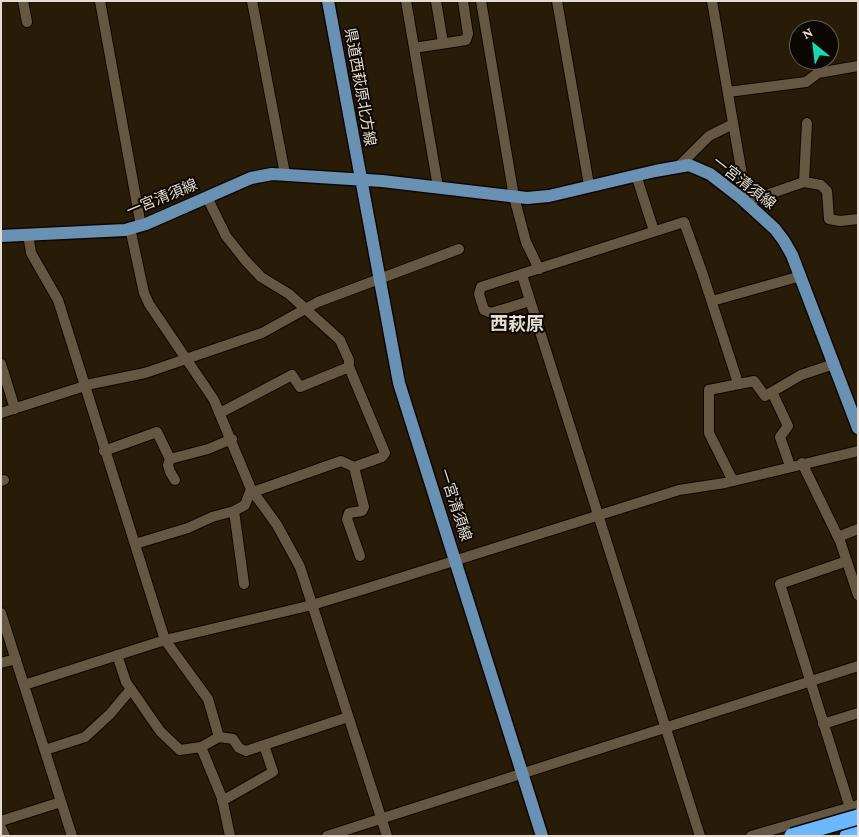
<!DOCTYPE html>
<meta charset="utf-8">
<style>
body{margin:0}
#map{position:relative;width:859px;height:837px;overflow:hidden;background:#281c09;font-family:"Crimson Pro",serif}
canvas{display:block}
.frame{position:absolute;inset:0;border:2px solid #e5ddd1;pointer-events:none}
.north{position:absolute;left:789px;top:20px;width:50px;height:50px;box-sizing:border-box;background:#0c0702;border:1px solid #635d55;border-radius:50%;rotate:331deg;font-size:14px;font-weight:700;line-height:20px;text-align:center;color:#e5ddd1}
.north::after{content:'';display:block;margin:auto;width:18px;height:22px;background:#1cd5b1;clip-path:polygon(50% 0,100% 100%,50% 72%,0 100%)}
</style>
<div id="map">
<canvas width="859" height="837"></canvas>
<div class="frame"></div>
<div class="north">N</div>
</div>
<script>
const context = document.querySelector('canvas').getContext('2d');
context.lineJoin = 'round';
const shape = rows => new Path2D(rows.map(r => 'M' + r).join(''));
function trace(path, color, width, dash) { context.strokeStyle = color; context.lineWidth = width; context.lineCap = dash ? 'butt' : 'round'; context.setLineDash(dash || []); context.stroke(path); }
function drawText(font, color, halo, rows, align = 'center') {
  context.font = font + ' "Crimson Pro","Noto Sans JP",serif'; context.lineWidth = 4; context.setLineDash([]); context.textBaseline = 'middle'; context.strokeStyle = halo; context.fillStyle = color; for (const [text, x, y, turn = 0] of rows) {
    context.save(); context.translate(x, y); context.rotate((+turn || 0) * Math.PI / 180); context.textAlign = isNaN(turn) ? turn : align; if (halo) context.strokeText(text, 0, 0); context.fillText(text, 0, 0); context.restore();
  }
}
const minor = shape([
 [23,1,27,22],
 [100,1,141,226],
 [252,1,285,174],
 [406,1,438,187],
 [436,1,443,43],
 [481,1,514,197,526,242,539,269],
 [557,1,589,185],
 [712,1,745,192,741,198],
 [414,48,466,40,468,34,463,1],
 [728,92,806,82,818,73,858,66],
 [680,165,709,136,733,124],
 [636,175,654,231],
 [804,182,807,123],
 [207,197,226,236,245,260,261,277,289,294,340,340,343,347,349,360,349,367,385,453,382,457,354,467],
 [746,202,804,182,821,185,827,191,829,219,840,221,858,219],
 [130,228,144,293,149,304,214,400,251,489,277,525,300,567,387,836],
 [28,234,31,253,58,300,165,640,208,699,219,737],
 [522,275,700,836],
 [530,301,491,313,484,310,479,294,481,287,684,222,702,272,738,383],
 [712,301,801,276],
 [1,364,15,409],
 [772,392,788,426,780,437,790,466],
 [1,413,91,384,145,373,262,333,318,302,459,249],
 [220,413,292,375,300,387,349,367],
 [104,451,157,432,170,459],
 [802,463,840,541,858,595],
 [175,480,170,472,168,465,170,459,208,449,232,439],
 [1,481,4,480],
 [733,481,709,433,709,390,754,381,765,396,801,375,834,364],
 [253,492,341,461,354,467,364,507,362,511,349,513,347,519,360,556],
 [234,511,244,584],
 [838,537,858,529],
 [135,544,188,528,212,517,234,511,245,505,251,489],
 [847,561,780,584,855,824],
 [1,613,72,836],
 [117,655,126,682,160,731,180,750,201,747,219,737,233,739,239,748,246,751,348,717],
 [1,663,16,659],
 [24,685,165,640,312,605,368,588,679,490,725,483,858,451],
 [823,724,858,713],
 [201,747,222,798,230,836],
 [45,750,85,737,110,714,131,689],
 [222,801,273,772,264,745],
 [1,821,61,802],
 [1,828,5,836],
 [327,836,858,666],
 [751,836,858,805]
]);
const major = shape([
 [328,1,399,383,542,836],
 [1,236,125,230,146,224,251,178,272,174,382,181,527,198,549,196,655,171,689,165,710,174,741,198,775,229,784,241,792,255,858,428]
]);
const highway = shape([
 [847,836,858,832]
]);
trace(minor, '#100600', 12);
trace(major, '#100600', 15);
trace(highway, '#100600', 18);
trace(minor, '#655742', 10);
trace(major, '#6991b3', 12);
trace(highway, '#6bb8fe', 15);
const highwayBridge = shape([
 [792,836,858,817]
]);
trace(highwayBridge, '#100600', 18, []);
trace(highwayBridge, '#6bb8fe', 15);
drawText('15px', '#e5ddd1', '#0c0702', [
 ["県道西萩原北方線",360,87,80],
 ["一宮清須線",744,183,38],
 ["一宮清須線",162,198,-22],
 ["一宮清須線",455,505,72]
]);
drawText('bold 18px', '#e5ddd1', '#0c0702', [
 ["西萩原",517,324]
]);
</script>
